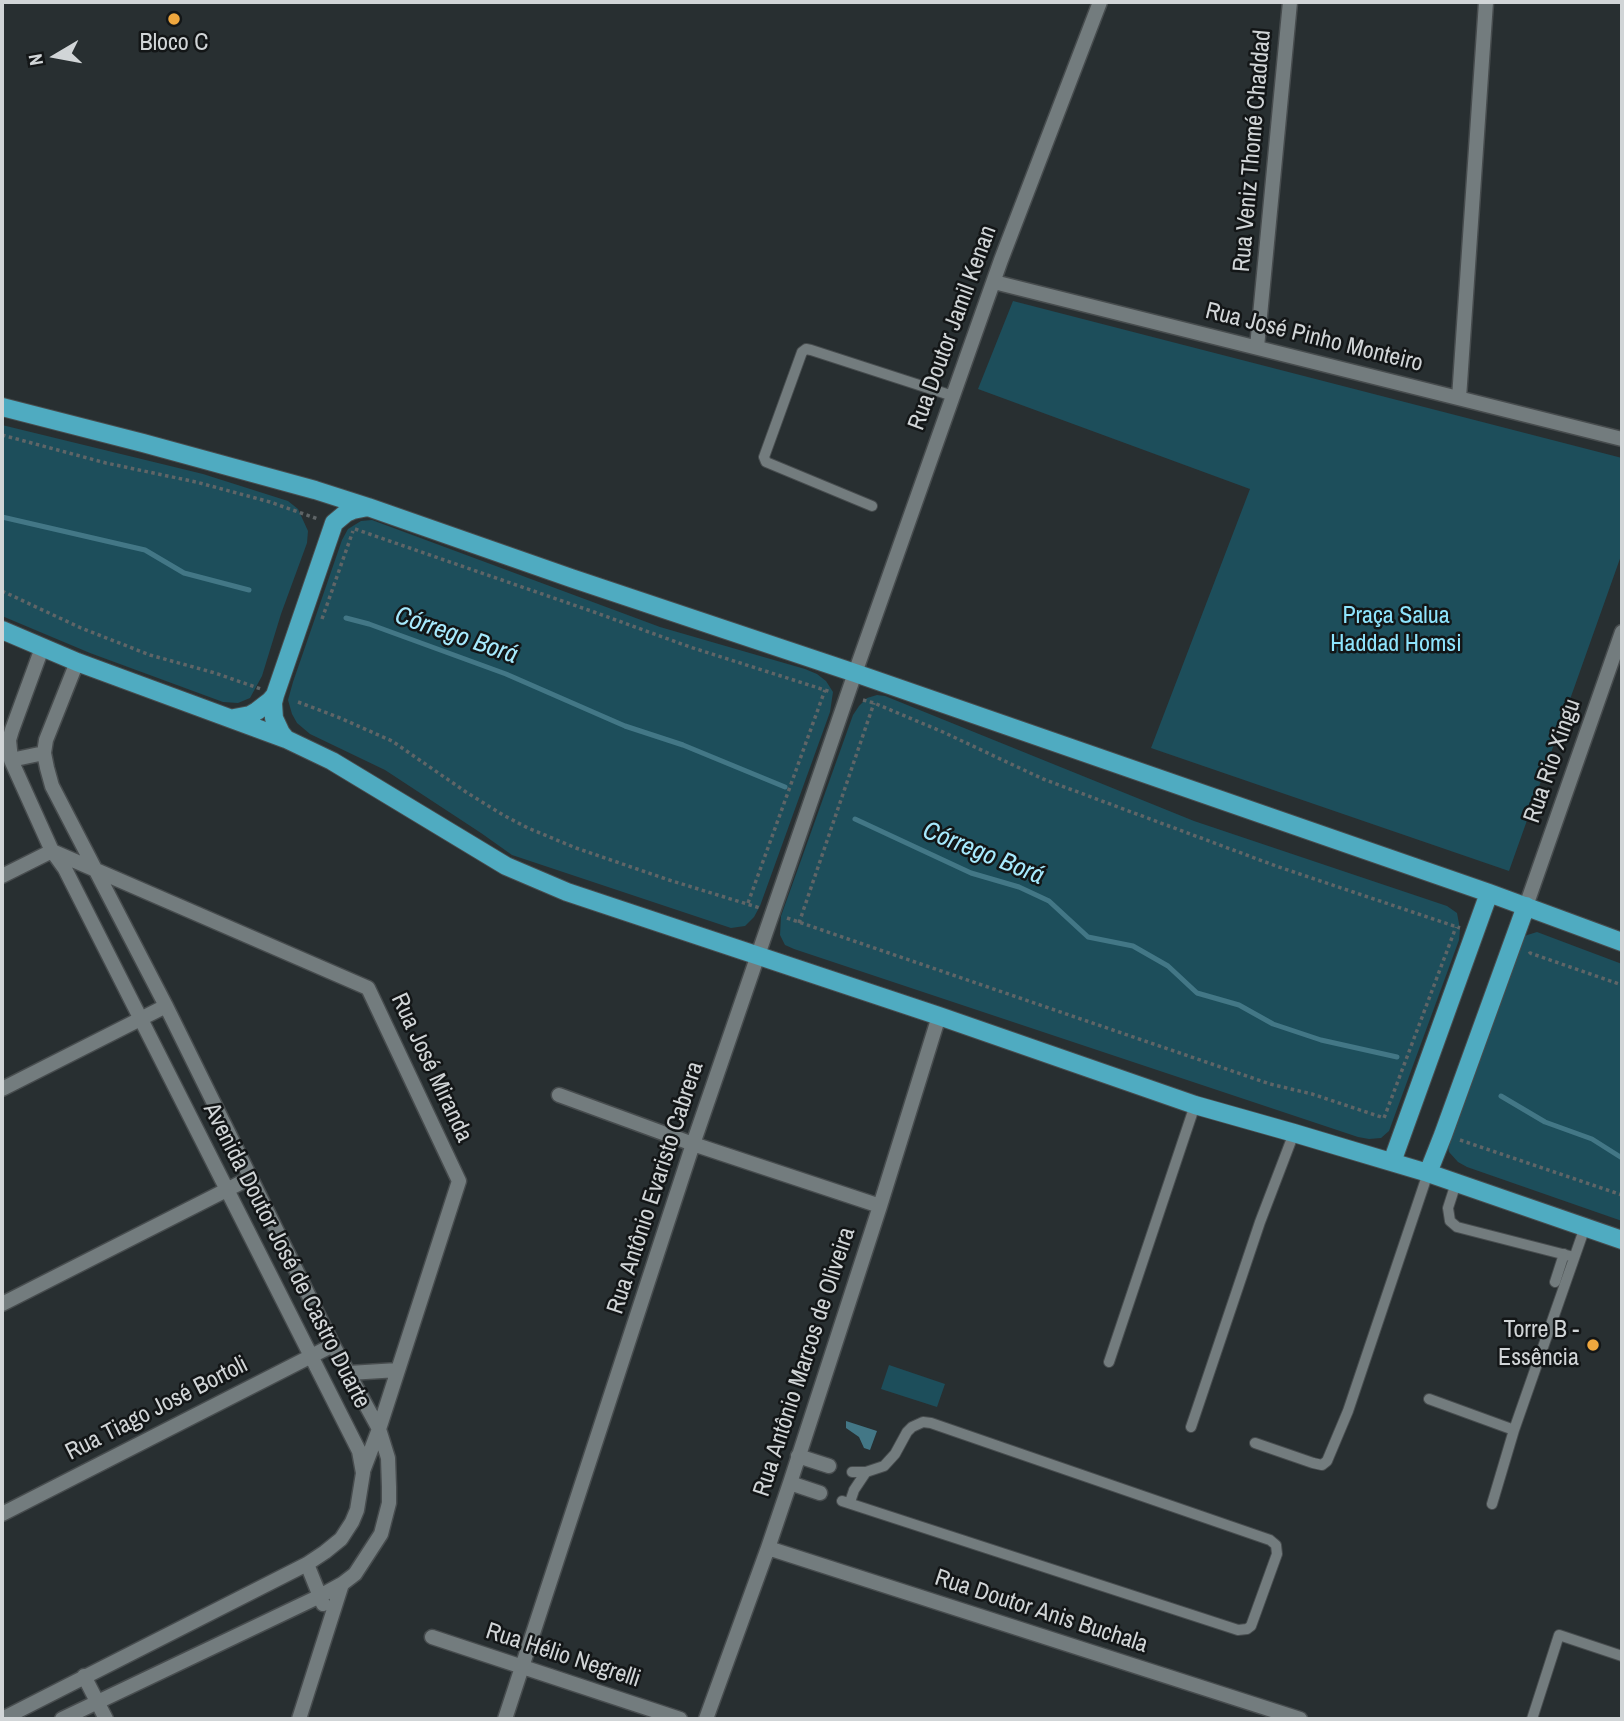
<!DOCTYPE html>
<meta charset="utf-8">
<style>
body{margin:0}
#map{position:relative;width:1624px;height:1721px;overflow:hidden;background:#282f31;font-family:"Archivo Narrow",sans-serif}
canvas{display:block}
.frame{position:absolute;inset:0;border:4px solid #d1d5d7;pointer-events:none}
.north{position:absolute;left:21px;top:21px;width:70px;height:70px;-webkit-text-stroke:5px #131617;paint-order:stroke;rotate:260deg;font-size:19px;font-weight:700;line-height:28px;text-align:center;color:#d1d5d7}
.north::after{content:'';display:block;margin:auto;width:24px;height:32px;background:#d1d5d7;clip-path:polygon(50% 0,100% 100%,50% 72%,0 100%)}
</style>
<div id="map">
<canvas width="1624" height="1721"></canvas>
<div class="frame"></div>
<div class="north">N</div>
</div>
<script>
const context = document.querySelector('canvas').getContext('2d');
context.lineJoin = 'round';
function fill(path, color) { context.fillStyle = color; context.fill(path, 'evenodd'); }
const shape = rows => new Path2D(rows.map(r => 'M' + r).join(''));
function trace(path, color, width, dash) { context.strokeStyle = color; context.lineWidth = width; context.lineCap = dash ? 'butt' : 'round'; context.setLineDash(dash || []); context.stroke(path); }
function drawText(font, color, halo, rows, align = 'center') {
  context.font = font + ' "Archivo Narrow",sans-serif'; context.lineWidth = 5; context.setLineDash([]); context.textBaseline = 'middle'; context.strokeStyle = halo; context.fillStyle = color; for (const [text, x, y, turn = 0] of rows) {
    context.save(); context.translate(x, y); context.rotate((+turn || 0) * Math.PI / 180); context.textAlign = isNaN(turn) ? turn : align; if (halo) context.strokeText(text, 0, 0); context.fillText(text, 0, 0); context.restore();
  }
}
fill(shape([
 [1013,301,1622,458,1622,553,1509,871,1151,748,1250,489,978,389],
 [2,425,203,474,288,501,298,509,308,531,307,543,281,614,262,676,250,698,238,703,223,702,90,653,2,616],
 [372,520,660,627,805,669,817,674,826,681,833,692,830,712,760,906,754,917,745,926,731,928,512,855,481,833,385,770,310,734,297,723,292,714,288,700,293,682,342,540,348,529,361,521],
 [877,695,885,696,1194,821,1447,906,1457,913,1460,929,1459,940,1389,1131,1381,1138,1369,1139,1358,1137,794,949,785,945,780,935,781,916,853,715,859,706,867,698],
 [1537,932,1622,964,1622,1221,1467,1167,1458,1162,1449,1152,1447,1142,1521,937],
 [889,1365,945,1384,937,1407,881,1389]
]), '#1d4e5b');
fill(shape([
 [846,1421,877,1431,870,1450,864,1448,859,1437,846,1428]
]), '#437786');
trace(shape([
 [2,517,145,550,184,573,249,590],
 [346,618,369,624,506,674,625,726,683,745,785,787],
 [855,819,971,873,1019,887,1049,901,1088,937,1133,946,1168,966,1197,993,1239,1005,1273,1024,1321,1040,1397,1057],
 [1501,1096,1545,1122,1592,1139,1622,1158]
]), '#437786', 5);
const lane = shape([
 [872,506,766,462,764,457,802,352,806,349,811,350,953,396],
 [1456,1183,1448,1208,1450,1221,1457,1227,1574,1257],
 [1555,1282,1564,1254],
 [1109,1362,1195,1105],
 [1429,1399,1514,1430],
 [1191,1427,1260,1222,1294,1133],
 [1255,1443,1313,1463,1322,1465,1327,1461,1348,1411,1428,1173],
 [842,1501,1238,1630,1247,1629,1251,1626,1277,1554,1276,1545,1270,1540,931,1423,923,1422,912,1427,907,1432,895,1454,884,1466,866,1472,852,1472],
 [850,1502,854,1490,866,1472],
 [1492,1504,1514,1430,1585,1227],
 [1532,1719,1559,1635,1622,1656]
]);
const street = shape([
 [994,282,1622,439],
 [1257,347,1290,2],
 [1459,398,1486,2],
 [11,760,44,753],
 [2,876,52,851,368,988,459,1181,379,1429,363,1471],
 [1526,906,1622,632],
 [2,1089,166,1006],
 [559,1095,693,1144,880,1206],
 [2,1304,250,1178],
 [349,1373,398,1370],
 [798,1456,829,1466],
 [790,1483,820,1493],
 [2,1514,333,1345],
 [768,1548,1300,1719],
 [307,1564,323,1604],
 [432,1637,680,1719],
 [84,1676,106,1719],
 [2,1719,307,1564,325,1552,341,1539,352,1522,357,1510,363,1473,359,1451,65,869,52,851,11,760,9,740,12,730,42,648],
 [62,1719,320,1596,342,1584,355,1574,381,1534,389,1503,389,1487,388,1458,379,1429,333,1345,166,1006,52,786,47,768,44,753,46,740,77,662],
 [299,1719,342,1584],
 [505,1719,693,1144,855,673,1001,260,1100,2],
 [706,1719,768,1548,790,1483,880,1206,939,1016]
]);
const primary = shape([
 [2,407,143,443,315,490,368,507,571,578,855,673,1489,893,1622,942],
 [2,630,77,662,286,739,332,761,506,866,567,892,939,1016,1195,1105,1294,1133,1428,1173,1622,1240],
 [234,718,250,715,257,711,270,701,275,695],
 [286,739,281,733,274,718,273,703,275,695,334,523,346,513,353,510,368,507],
 [1392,1162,1489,893],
 [1428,1173,1443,1135,1526,906]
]);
trace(lane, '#474c4e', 12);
trace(street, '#474c4e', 17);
trace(primary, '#474c4e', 20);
trace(shape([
 [2,435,106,463,196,482,270,502,318,519],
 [355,529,594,612,690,647,831,692],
 [2,591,81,628,150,655,215,673,261,689],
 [322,619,353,531],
 [863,700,874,703,943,732,1043,779,1276,866,1460,928],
 [298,702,340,718,392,741,466,792,503,815,528,828,576,848,669,880,760,908],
 [748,903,825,690],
 [787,918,1270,1084,1312,1094,1384,1118,1456,927],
 [799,923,874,703],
 [1529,954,1530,953,1622,985],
 [1460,1140,1622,1195]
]), '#5f6567', 3.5, [3.5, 3.5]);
trace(lane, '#737c7e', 10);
trace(street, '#737c7e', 14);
trace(primary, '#4fabc1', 18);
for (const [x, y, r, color] of [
 [174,19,7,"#efa73e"],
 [1593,1345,7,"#efa73e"]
]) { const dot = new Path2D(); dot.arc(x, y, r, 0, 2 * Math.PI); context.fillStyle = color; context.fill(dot); trace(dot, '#131617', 2.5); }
drawText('24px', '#d1d5d7', '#131617', [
 ["Bloco C",174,44],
 ["Torre B -",1579,1331,"right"],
 ["Essência",1579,1359,"right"]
]);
drawText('24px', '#d1d5d7', '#131617', [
 ["Rua Veniz Thomé Chaddad",1253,151,-85],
 ["Rua Doutor Jamil Kenan",953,328,-70],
 ["Rua José Pinho Monteiro",1314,338,14],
 ["Rua Rio Xingu",1553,761,-71],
 ["Rua José Miranda",431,1068,65],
 ["Rua Antônio Evaristo Cabrera",656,1188,-72],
 ["Avenida Doutor José de Castro Duarte",286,1256,63],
 ["Rua Antônio Marcos de Oliveira",805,1362,-72],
 ["Rua Tiago José Bortoli",157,1409,-27],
 ["Rua Doutor Anis Buchala",1041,1612,18],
 ["Rua Hélio Negrelli",563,1656,18]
]);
drawText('24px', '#8ee4fd', '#131617', [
 ["Praça Salua",1396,617],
 ["Haddad Homsi",1396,645]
]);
drawText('italic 26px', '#a7eafe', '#131617', [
 ["Córrego Borá",456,636,19],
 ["Córrego Borá",983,854,22]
]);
</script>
